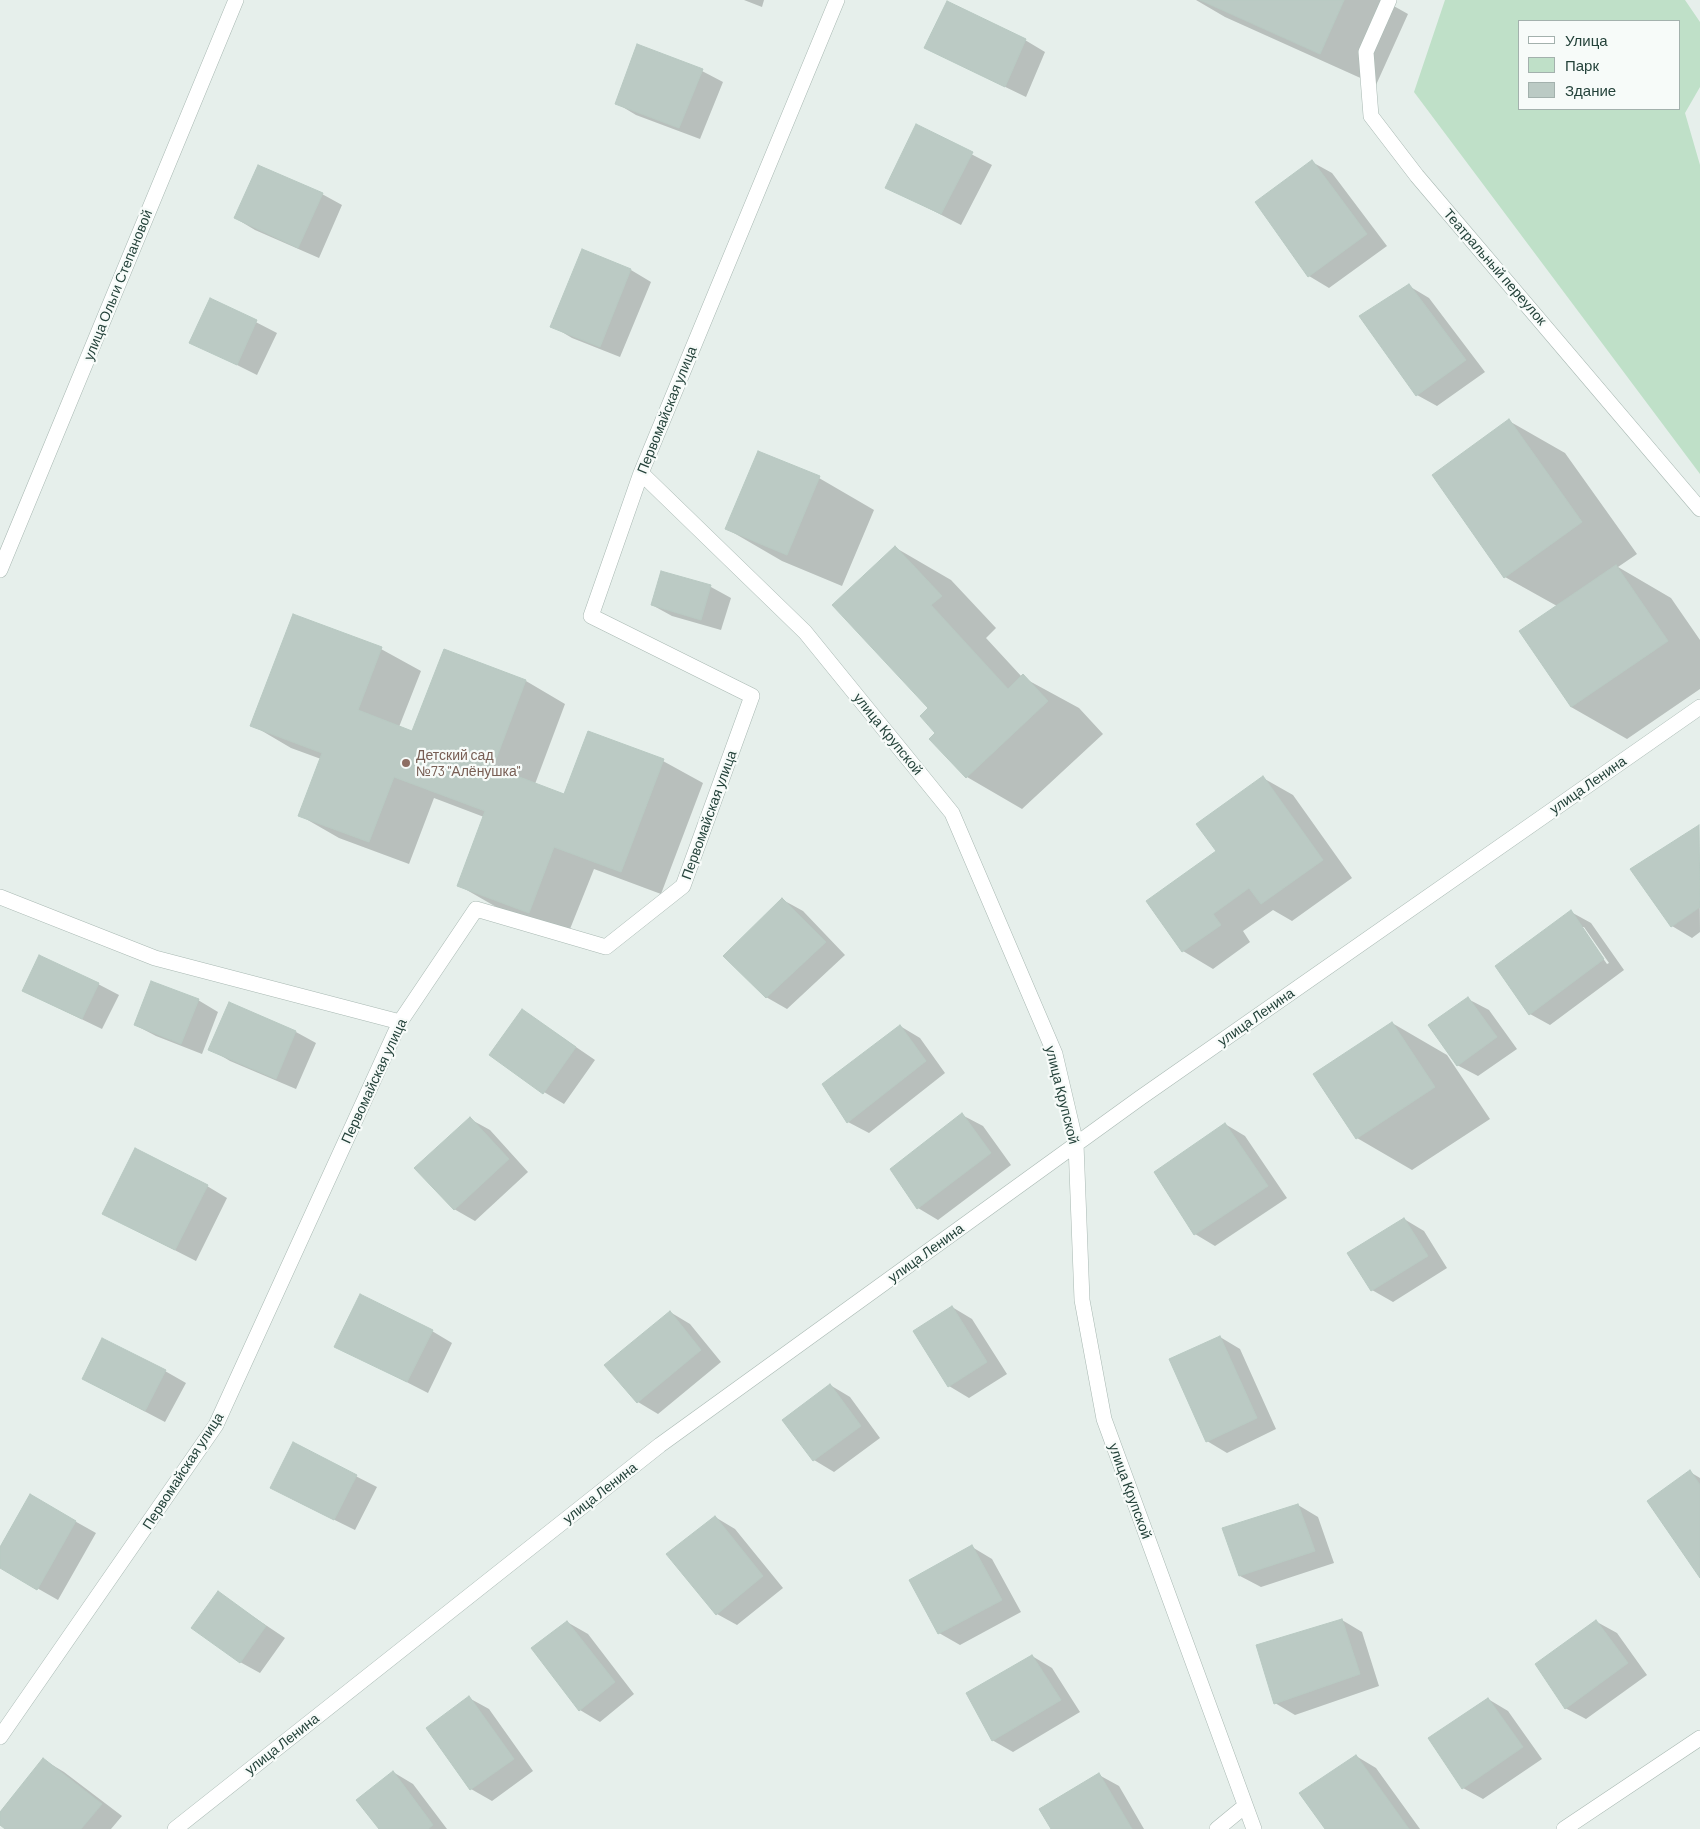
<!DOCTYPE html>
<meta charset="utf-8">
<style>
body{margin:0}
#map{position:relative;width:1700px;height:1829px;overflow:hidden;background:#e6efeb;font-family:Barlow,sans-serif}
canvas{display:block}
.legend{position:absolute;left:1518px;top:20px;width:162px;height:90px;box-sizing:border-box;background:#f7fbf9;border:1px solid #a3b1ad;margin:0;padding:6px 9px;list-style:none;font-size:15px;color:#24423a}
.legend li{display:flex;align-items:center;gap:10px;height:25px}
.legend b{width:25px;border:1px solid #a3b1ad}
</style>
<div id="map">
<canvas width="1700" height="1829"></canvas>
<ul class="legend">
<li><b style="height:6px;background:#fff"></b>Улица</li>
<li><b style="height:14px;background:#bfe0c8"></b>Парк</li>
<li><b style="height:14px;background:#bbcac4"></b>Здание</li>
</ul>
</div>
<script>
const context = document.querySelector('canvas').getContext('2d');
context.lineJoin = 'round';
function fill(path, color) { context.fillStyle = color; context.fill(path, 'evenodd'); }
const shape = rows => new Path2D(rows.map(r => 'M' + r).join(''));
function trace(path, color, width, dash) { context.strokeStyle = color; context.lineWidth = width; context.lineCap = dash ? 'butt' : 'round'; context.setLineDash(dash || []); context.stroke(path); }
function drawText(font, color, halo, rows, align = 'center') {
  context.font = font + ' Barlow,sans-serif'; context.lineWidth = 4.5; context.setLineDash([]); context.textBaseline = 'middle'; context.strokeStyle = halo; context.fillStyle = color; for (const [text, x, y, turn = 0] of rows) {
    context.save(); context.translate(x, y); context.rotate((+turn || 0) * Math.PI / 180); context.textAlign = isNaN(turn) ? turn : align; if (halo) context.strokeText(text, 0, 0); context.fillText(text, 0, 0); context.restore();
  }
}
fill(shape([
 [1445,0,1685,0,1700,22,1700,87,1685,113,1700,165,1700,474,1414,92],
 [1519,21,1679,21,1679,109,1519,109]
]), '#bfe0c8');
fill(shape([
 [744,0,764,0,762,7],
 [1196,0,1383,0,1408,14,1376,85,1225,17],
 [1025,40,1045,52,1026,97,925,48],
 [637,45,702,71,723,82,700,139,636,115,616,103],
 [916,125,992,165,961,225,887,187],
 [1312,162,1332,173,1387,246,1329,288,1309,276],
 [322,194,342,205,319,258,255,230,235,218],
 [583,251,631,270,651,282,620,357,572,338,552,326],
 [1409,286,1429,298,1485,372,1437,406,1417,395],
 [211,299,277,333,257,375,191,342],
 [1509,421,1565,453,1637,554,1618,567,1671,598,1700,640,1700,689,1627,739,1571,707,1557,606,1505,577],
 [819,478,874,510,842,586,782,561,727,529],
 [896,548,951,580,996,628,986,638,1022,677,1079,708,1103,734,1022,809,967,777,937,733],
 [661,572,711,587,731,598,721,630,672,616,652,605],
 [381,649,421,671,399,727,413,732,444,650,526,681,565,704,535,784,565,796,663,761,703,783,661,894,594,869,568,934,498,908,458,885,484,817,434,798,409,864,339,838,299,815,321,759,291,748,252,725],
 [1263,778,1293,795,1352,878,1292,921,1273,910,1243,931,1250,942,1213,969,1183,951,1148,902,1218,851],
 [1699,826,1700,932,1692,938,1672,926],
 [783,900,803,911,845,955,787,1009,766,997],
 [1571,912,1591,923,1624,970,1550,1025,1530,1014],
 [1581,927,1584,927,1609,963,1607,964],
 [98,984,119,995,102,1029,23,991],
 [1468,999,1489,1010,1517,1049,1478,1076,1457,1065],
 [198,1000,218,1012,202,1054,156,1036,135,1025],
 [522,1010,595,1060,564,1104,544,1092],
 [1392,1023,1447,1055,1490,1119,1412,1170,1357,1138],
 [900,1026,920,1038,945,1073,869,1133,848,1122],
 [296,1032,316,1043,296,1089,230,1061,210,1049],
 [962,1115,983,1126,1011,1165,938,1220,918,1208],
 [470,1119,490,1130,528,1172,475,1221,454,1209],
 [1225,1124,1245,1136,1287,1198,1215,1246,1195,1234],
 [207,1186,227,1198,196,1261,104,1214],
 [1404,1219,1424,1231,1447,1268,1393,1302,1372,1290],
 [952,1307,972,1319,1007,1374,969,1398,949,1386],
 [670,1312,690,1324,721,1362,658,1414,638,1402],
 [432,1331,452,1343,428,1393,336,1346],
 [1220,1337,1240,1349,1276,1429,1227,1453,1207,1441],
 [165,1371,186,1383,165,1422,83,1379],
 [830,1385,850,1397,880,1438,834,1472,814,1460],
 [293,1444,377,1487,355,1530,292,1499],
 [1690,1472,1700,1478,1700,1576],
 [30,1496,96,1533,58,1600,0,1567,0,1550],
 [1298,1505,1318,1517,1334,1563,1261,1587,1240,1576,1223,1529],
 [715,1517,735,1529,783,1588,737,1625,717,1614],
 [972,1547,992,1559,1021,1612,960,1645,939,1633],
 [218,1593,285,1638,260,1673,240,1662],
 [1342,1620,1362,1632,1379,1686,1295,1715,1275,1703],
 [567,1622,588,1634,634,1694,600,1722,580,1710],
 [1597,1622,1617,1633,1647,1675,1586,1719,1565,1708],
 [1032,1656,1052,1668,1080,1712,1013,1752,992,1740],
 [469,1698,489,1709,533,1771,492,1801,471,1789,428,1728],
 [1488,1699,1508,1711,1542,1759,1483,1799,1463,1788],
 [1356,1756,1376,1768,1420,1829,1326,1829],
 [44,1760,64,1772,122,1816,111,1829,7,1829,0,1823,0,1814],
 [393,1772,413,1784,447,1829,380,1829],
 [1099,1775,1119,1786,1144,1829,1053,1829]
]), '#0003');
const building = shape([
 [1200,0,1344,0,1320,54,1200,0],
 [947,1,1026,39,1005,87,924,48,947,1],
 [637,44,703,69,679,128,615,104,637,44],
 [916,124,973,152,941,214,885,188,916,124],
 [1312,160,1367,234,1308,277,1255,202,1312,160],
 [258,165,323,193,298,248,234,218,258,165],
 [582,249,631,269,600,347,550,327,582,249],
 [1409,284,1466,360,1416,396,1359,316,1409,284],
 [210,298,257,320,237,365,189,343,210,298],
 [1509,419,1582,522,1504,578,1432,475,1509,419],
 [758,451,820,476,787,555,725,529,758,451],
 [895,546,942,596,931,605,1008,689,1023,674,1048,701,966,778,929,739,935,733,920,716,928,708,832,605,895,546],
 [1616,565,1668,641,1571,707,1519,631,1616,565],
 [661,571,711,585,701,620,651,605,661,571],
 [293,614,382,647,358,710,412,731,444,649,526,680,493,767,564,794,588,731,664,759,621,872,554,847,529,913,457,886,485,811,394,777,369,842,298,816,322,753,250,726,293,614],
 [1263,776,1323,860,1261,904,1249,888,1213,914,1221,925,1182,952,1146,901,1216,851,1196,824,1263,776],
 [1699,825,1700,907,1671,927,1630,869,1699,825],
 [782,898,826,942,766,998,723,956,782,898],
 [1571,910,1604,959,1529,1015,1495,966,1571,910],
 [39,955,99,983,82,1019,22,991,39,955],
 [151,981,199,999,181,1044,134,1025,151,981],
 [1468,997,1497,1037,1457,1066,1428,1025,1468,997],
 [229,1002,296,1031,276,1079,208,1050,229,1002],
 [522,1009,576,1047,543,1094,489,1055,522,1009],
 [1392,1022,1435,1087,1356,1139,1313,1074,1392,1022],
 [900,1025,926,1061,847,1123,822,1084,900,1025],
 [962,1113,991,1153,917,1209,890,1169,962,1113],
 [470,1117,509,1159,454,1210,414,1168,470,1117],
 [1225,1123,1268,1186,1194,1235,1154,1172,1225,1123],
 [135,1148,208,1185,175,1250,102,1214,135,1148],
 [1404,1218,1428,1256,1371,1291,1347,1253,1404,1218],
 [360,1294,433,1330,407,1382,334,1347,360,1294],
 [952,1306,987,1362,948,1387,913,1331,952,1306],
 [670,1311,701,1350,637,1403,604,1365,670,1311],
 [1220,1336,1257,1418,1206,1442,1169,1359,1220,1336],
 [102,1338,166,1370,145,1411,82,1379,102,1338],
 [830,1384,861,1426,813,1461,782,1420,830,1384],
 [293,1442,357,1475,334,1520,270,1488,293,1442],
 [1690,1470,1700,1485,1700,1578,1647,1501,1690,1470],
 [30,1494,76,1521,37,1590,0,1568,0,1547,30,1494],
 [1298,1504,1315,1551,1239,1576,1222,1528,1298,1504],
 [715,1516,763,1576,716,1615,666,1554,715,1516],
 [972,1545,1002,1600,938,1634,909,1580,972,1545],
 [218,1591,266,1626,240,1663,191,1628,218,1591],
 [1342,1619,1360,1674,1274,1704,1256,1645,1342,1619],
 [1596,1620,1628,1663,1565,1709,1535,1664,1596,1620],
 [567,1621,615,1682,579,1711,531,1648,567,1621],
 [1032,1655,1061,1700,992,1741,966,1693,1032,1655],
 [469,1696,514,1759,470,1790,426,1728,469,1696],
 [1488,1698,1523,1747,1462,1789,1428,1738,1488,1698],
 [1356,1755,1409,1829,1325,1829,1299,1793,1356,1755],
 [43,1758,102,1804,81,1829,5,1829,0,1825,0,1812,43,1758],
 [393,1771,433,1825,428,1829,379,1829,356,1800,393,1771],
 [1099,1773,1132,1829,1051,1829,1039,1809,1099,1773]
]);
fill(building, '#bbcac4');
trace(building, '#b8c9c2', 1);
const minor = shape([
 [1389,0,1366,52,1371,116,1417,176,1700,509],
 [641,473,805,632,952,813,1055,1054,1076,1144,1082,1300,1104,1419,1254,1829],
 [0,570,236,0],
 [0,897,155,958,400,1022],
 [0,1737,216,1425,400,1022,476,909,606,947,683,886,752,696,591,616,641,473,837,0],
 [175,1829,660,1445,1140,1098,1700,707],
 [1217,1829,1245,1806],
 [1564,1829,1700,1738]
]);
trace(minor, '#a8b8b2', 16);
trace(minor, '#fff', 15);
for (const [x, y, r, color] of [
 [406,763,5,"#8d6e63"]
]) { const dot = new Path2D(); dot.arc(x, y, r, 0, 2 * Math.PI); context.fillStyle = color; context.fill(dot); trace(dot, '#f7fbf9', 2); }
drawText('14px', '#24423a', '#f7fbf9', [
 ["Театральный переулок",1495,267,49],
 ["улица Ольги Степановой",118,285,-68],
 ["Первомайская улица",667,410,-68],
 ["улица Крупской",888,734,51],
 ["улица Ленина",1588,785,-35],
 ["Первомайская улица",709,815,-70],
 ["улица Ленина",1256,1017,-35],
 ["Первомайская улица",374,1081,-65],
 ["улица Крупской",1062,1095,76],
 ["улица Ленина",926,1253,-36],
 ["Первомайская улица",183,1471,-57],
 ["улица Крупской",1130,1491,70],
 ["улица Ленина",600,1493,-38],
 ["улица Ленина",282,1744,-38]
]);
drawText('14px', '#785e54', '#f7fbf9', [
 ["Детский сад",416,755],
 ["№73 \"Алёнушка\"",416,771]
], 'left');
</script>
